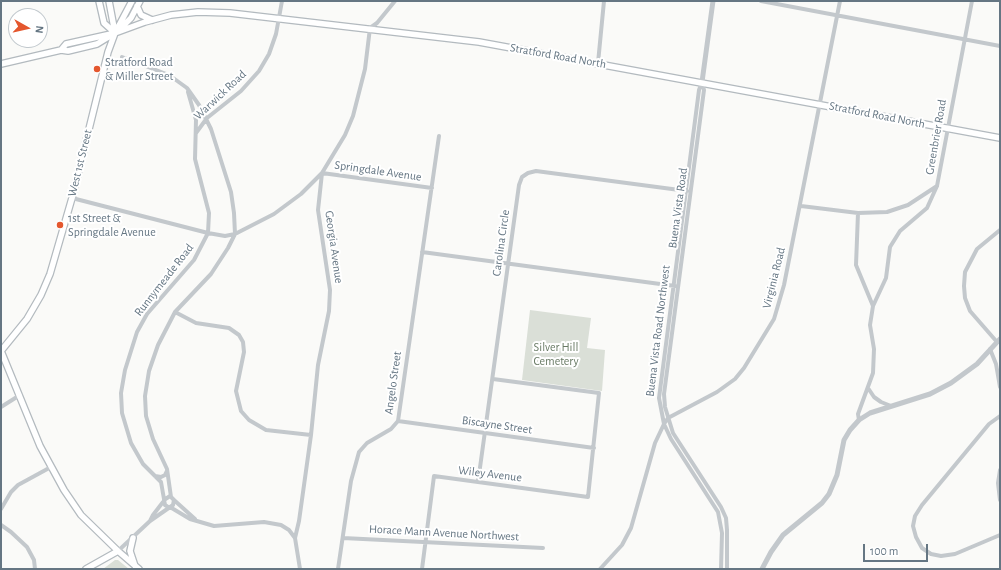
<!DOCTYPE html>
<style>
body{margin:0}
#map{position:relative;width:1001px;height:570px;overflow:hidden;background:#fafaf8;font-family:"Alegreya Sans",sans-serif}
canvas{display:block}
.frame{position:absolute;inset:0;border:2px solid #657683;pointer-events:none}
.north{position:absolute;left:8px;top:8px;width:40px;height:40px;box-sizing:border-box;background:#fff;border:1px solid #c1c8cd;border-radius:50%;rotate:98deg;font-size:11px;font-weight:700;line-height:16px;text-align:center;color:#657683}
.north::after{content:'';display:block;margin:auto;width:14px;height:18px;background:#e4572e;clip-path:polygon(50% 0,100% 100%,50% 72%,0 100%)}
.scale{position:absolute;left:863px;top:544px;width:65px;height:18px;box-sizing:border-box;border:2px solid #657683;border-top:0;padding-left:5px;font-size:12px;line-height:14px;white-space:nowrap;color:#657683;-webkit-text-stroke:3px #fff;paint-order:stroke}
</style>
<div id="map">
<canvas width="1001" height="570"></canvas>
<div class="frame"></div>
<div class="north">N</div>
<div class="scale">100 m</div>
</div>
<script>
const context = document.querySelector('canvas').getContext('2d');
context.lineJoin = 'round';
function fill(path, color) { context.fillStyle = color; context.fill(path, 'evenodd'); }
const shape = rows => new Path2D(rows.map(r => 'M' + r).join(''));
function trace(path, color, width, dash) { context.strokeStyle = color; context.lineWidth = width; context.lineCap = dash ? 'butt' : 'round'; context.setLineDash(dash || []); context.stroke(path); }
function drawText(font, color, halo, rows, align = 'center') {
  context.font = font + ' "Alegreya Sans",sans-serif'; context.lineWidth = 4; context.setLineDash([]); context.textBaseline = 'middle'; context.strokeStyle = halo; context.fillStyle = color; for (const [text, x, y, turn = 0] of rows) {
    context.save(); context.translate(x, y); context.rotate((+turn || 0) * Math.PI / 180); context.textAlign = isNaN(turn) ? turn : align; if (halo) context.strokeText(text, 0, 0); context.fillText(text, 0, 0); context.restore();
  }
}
fill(shape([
 [530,310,591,318,587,348,605,350,602,391,522,380],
 [115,560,118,560,129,569,103,569]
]), '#dadfd7');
const secondary = shape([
 [99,1,104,23,115,33],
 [109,1,115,33],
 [137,6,141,15,152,20],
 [120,29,131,18,140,1],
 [61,50,66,44,111,34],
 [1,64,61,50,68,51,97,44,115,33,145,22,171,15,198,12,230,13,479,42,1000,138],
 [1,351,27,319,41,295,50,274,72,198,108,52,115,33,132,1],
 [1,351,40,446,64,490,81,515,118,551,139,569],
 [133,538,130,551,135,566],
 [86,569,118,551]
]);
trace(secondary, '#b3babf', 8);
trace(shape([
 [761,1,1000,46],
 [122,57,169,75,187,88,199,105,211,129,231,192,234,213,235,234,228,248,211,274,175,312,158,345,149,371,145,396,146,416,153,439,167,469,171,497],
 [598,63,604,1],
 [702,82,699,90,659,398,664,424,671,439,718,512,722,533,721,569],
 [702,83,704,90,664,394,665,407,673,433,721,507,726,518,727,530,727,569],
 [196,133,207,118,241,91,259,71,269,54,276,34,282,1],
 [72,198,208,233,225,236,235,234,274,214,301,194,322,173,432,188],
 [801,206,858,213,887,212,908,205,937,186],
 [858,213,856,265,873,306],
 [422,252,675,286],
 [175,312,196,323,229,328,239,335,243,342,244,352,236,391,241,411,249,420,266,430,311,435],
 [999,342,997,342,970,311,965,298,964,286,965,272,977,249,1000,230],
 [990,349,996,364,1000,387],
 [868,388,874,397,881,402,891,406],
 [1,407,20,395],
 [1000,416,989,424,922,505,915,516,913,526,916,537,922,548,931,554,941,556,955,554,1000,535],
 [859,420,858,414,873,373,874,349,870,325,873,306,886,278,890,247,900,231,927,208,937,186,972,1],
 [398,421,594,448],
 [1000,470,998,483,1000,500],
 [155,476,161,477,165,475,167,471],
 [478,482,519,185,522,177,528,173,536,171,687,191],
 [164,499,161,482,143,464,131,443,122,413,121,393,125,370,137,332,147,314,194,260,208,233,209,213,195,159,196,120,188,92],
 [174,500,195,519],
 [170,507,190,519,214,526,264,522,281,525,289,530,295,538,300,569],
 [1,509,11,492,18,485,51,467],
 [150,521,153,515,163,502],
 [1,525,11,532,27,547,34,560,35,569],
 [295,538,299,521,311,435,318,365,329,311,330,290,318,210,322,173,345,135,353,116,365,69,370,28,377,23,395,1],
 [343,538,543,548],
 [118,551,150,521,173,505,174,500,170,496,164,500,165,505,168,507],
 [338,569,351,481,359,452,367,443,391,429,398,421,439,136],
 [422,569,434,476,588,497,599,393,493,379],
 [600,569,622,545,631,528,655,443,664,424,668,418,717,392,735,379,744,368,774,319,784,285,840,1]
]), '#c3c8cc', 4);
trace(shape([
 [702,82,713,1],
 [762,569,771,552,783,535,822,503,829,494,837,475,844,440,850,430,859,420,870,413,930,394,951,383,977,364,1000,339]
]), '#c3c8cc', 5);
trace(secondary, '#fff', 5.5);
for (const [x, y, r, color] of [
 [97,69,4,"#e4572e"],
 [60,225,4,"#e4572e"]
]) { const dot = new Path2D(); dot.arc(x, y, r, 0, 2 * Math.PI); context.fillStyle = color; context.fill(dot); trace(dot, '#fff', 1.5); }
drawText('12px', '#657683', '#fff', [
 ["Stratford Road North",558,56,10],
 ["Warwick Road",220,95,-43],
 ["Stratford Road North",877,115,11],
 ["Greenbrier Road",936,137,-80],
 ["West 1st Street",80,163,-76],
 ["Springdale Avenue",378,171,8],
 ["Buena Vista Road",678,208,-82],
 ["Carolina Circle",501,243,-82],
 ["Georgia Avenue",334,247,82],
 ["Virginia Road",774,278,-76],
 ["Runnymeade Road",164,280,-52],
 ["Buena Vista Road Northwest",658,331,-83],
 ["Angelo Street",393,383,-82],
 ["Biscayne Street",497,425,8],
 ["Wiley Avenue",490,474,7],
 ["Horace Mann Avenue Northwest",444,533,3]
]);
drawText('12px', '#657683', '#fff', [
 ["Stratford Road",105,62],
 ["& Miller Street",105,76],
 ["1st Street &",68,218],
 ["Springdale Avenue",68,232]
], 'left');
drawText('12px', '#687a64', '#fff', [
 ["Silver Hill",556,347],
 ["Cemetery",556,361]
]);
</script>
